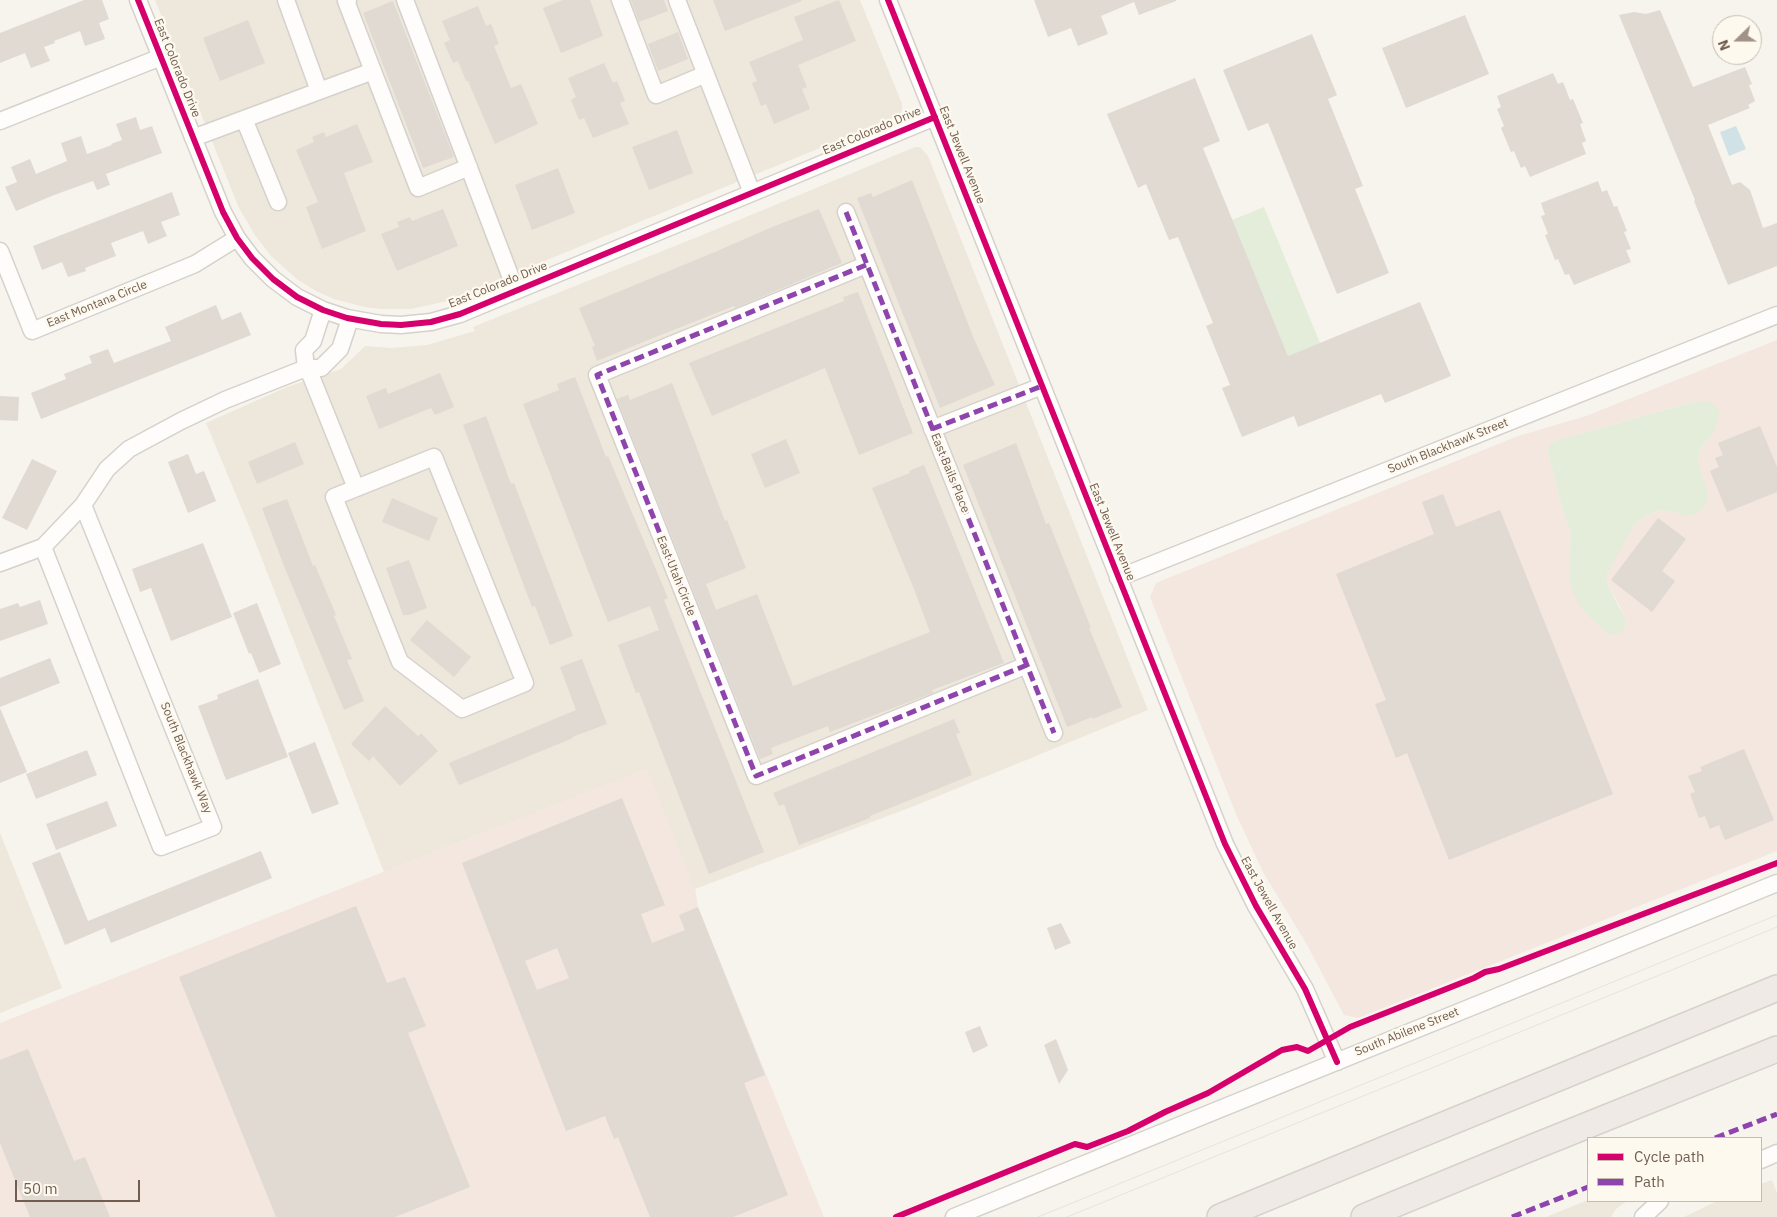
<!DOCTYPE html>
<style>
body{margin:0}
#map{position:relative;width:1777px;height:1217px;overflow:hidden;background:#f6f4ed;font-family:"IBM Plex Sans",sans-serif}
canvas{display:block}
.legend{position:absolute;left:1587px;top:1137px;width:175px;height:65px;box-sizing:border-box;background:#fdf9ef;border:1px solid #c5bbaf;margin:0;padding:6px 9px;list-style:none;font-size:15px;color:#725e50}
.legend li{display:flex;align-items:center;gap:10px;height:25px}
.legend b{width:25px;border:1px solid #c5bbaf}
.north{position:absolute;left:1712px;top:15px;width:50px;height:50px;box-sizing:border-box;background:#fdf9ef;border:1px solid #c5bbaf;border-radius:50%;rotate:248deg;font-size:14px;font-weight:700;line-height:20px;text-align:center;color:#725e50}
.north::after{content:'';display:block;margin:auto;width:18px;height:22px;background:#a09287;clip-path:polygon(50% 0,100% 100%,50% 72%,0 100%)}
.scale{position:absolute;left:15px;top:1180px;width:125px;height:22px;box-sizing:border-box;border:2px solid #725e50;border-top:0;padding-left:6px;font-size:15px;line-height:18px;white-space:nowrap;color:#725e50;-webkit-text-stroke:4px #fdf9ef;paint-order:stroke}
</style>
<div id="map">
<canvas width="1777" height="1217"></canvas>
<ul class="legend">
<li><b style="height:6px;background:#d6006c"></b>Cycle path</li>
<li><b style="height:6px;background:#8e44ad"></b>Path</li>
</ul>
<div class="north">N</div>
<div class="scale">50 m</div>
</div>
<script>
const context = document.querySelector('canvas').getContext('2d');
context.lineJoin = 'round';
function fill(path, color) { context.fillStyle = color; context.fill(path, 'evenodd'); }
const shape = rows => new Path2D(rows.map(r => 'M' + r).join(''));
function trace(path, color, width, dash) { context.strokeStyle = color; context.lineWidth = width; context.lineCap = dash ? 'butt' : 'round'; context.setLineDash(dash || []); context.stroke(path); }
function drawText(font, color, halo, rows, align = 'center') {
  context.font = font + ' "IBM Plex Sans",sans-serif'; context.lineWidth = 4.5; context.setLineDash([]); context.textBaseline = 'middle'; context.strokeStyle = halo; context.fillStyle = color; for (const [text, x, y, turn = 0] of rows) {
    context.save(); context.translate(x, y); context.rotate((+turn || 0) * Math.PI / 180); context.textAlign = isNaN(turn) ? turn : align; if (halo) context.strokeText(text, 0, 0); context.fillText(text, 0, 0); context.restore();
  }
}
fill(shape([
 [155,0,860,0,902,104,902,109,900,114,893,118,447,301,411,309,381,309,365,307,334,299,316,291,298,280,271,256,255,235,239,208],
 [915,147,920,147,928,156,1148,710,914,806,695,889,694,886,477,835,384,872,249,526,206,423,287,387,341,369,365,346,391,348,427,345,475,331,473,327,722,227],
 [0,833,62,988,0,1013],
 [1772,1180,1777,1193,1777,1217,1684,1217,1717,1201,1761,1201,1761,1184],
 [1588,1200,1627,1201,1616,1209,1611,1217,1546,1217]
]), '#eee7dc');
fill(shape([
 [1777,340,1777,851,1358,1018,1344,1015,1306,943,1263,872,1236,814,1150,597,1156,583,1518,436,1586,416],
 [1693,402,1713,432,1699,451,1698,462,1701,474,1684,516,1671,511,1660,510,1647,515,1634,525,1613,562,1607,574,1608,585,1622,611,1569,558,1571,534,1564,515,1548,451,1558,440],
 [647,768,695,889,698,907,824,1217,0,1217,0,1023]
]), '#f3e7df');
fill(shape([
 [1264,207,1320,343,1288,356,1232,220],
 [1708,401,1715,405,1720,413,1713,432,1699,451,1698,462,1707,490,1707,500,1704,508,1696,514,1684,516,1671,511,1660,510,1647,515,1634,525,1607,574,1608,585,1625,620,1625,627,1620,633,1610,635,1592,619,1579,605,1572,589,1569,578,1569,558,1571,534,1564,515,1548,451,1551,443,1558,440,1693,402]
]), '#e3edd9');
fill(shape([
 [1736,126,1746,149,1729,156,1720,132]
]), '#d0e2e5');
fill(shape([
 [84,0,102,0,109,19,99,23,105,39,85,46,80,31,54,41,55,43,44,47,50,61,31,68,25,53,0,63,0,33],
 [563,0,590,0,603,36,561,53,543,8],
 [631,0,664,0,668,11,639,22],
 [713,0,801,0,802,1,725,31],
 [839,0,856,41,798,65,807,87,802,89,810,109,774,124,766,104,761,106,752,83,757,81,749,62,803,40,794,17],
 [1034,0,1176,0,1176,1,1139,15,1134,2,1101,16,1108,34,1078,46,1071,28,1048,37],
 [393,1,454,157,423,168,363,13],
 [478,6,486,26,491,24,499,44,494,46,511,88,521,84,538,124,495,144,468,81,466,81,458,61,453,63,444,43,450,40,442,21],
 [1660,10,1693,87,1745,67,1752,84,1749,85,1755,101,1748,105,1750,108,1708,125,1732,185,1740,182,1750,190,1763,228,1777,223,1777,266,1728,285,1694,201,1695,200,1619,15,1634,12,1646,14],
 [1465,15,1489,74,1406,108,1382,48],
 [248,20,265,63,220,81,203,38],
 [678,32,688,59,658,71,648,44],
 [1312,34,1337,95,1328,99,1363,186,1355,189,1389,273,1337,294,1268,123,1248,131,1223,70],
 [604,63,613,83,617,81,625,101,620,103,629,124,593,138,584,118,579,120,571,100,576,97,568,78],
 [1553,73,1558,84,1563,82,1570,100,1573,99,1583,123,1580,124,1586,141,1582,143,1586,154,1530,177,1525,166,1521,168,1514,151,1511,152,1501,128,1504,126,1497,109,1501,107,1497,96],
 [1195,78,1220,141,1203,148,1288,356,1420,302,1451,376,1385,403,1381,394,1298,427,1294,416,1242,437,1222,388,1230,385,1206,326,1213,323,1178,237,1169,240,1146,184,1138,188,1107,114],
 [136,117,140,130,152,126,162,153,106,174,110,185,97,190,93,181,54,195,16,211,5,187,17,182,11,167,30,159,36,174,67,161,61,143,81,136,87,154,112,145,111,144,122,140,116,124],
 [357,124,373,162,344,173,366,231,322,249,306,207,318,202,296,150,314,142,312,137,324,132,326,137],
 [677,130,693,173,649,190,632,147],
 [558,168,575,213,532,230,515,185],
 [912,180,974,339,995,385,940,408,857,198,871,193,873,197],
 [1598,181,1602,192,1607,190,1614,207,1617,206,1627,231,1624,232,1631,249,1626,250,1631,262,1574,285,1569,274,1565,275,1558,259,1555,260,1545,235,1548,234,1541,216,1545,215,1541,203],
 [172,192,180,215,161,222,167,236,148,244,143,231,111,243,116,256,85,268,86,271,68,277,62,262,42,270,33,246],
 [443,209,458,246,397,271,381,234,399,227,397,222,410,217,412,221],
 [819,209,842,263,735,308,734,306,653,338,597,361,592,347,595,346,579,308,715,252,772,227],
 [858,292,913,433,859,455,825,368,712,416,689,363,844,301,843,297],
 [216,305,222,320,241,312,251,335,41,419,31,393,66,379,64,374,92,363,89,356,108,349,114,363,171,341,165,327],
 [440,373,454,407,435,415,431,408,379,429,366,396,386,388,388,394],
 [575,377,606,457,608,456,668,598,664,600,764,852,709,874,639,692,636,693,618,645,659,630,650,606,608,622,523,404,559,390,557,384],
 [672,383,725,521,727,520,746,568,706,584,716,610,757,594,793,686,930,632,914,589,872,488,910,473,909,471,924,465,1004,663,932,690,933,693,922,697,830,732,828,726,771,748,773,754,760,759,617,399,628,395,630,400],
 [0,396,19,397,18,421,0,420],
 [486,416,511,484,514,483,573,636,550,645,535,606,532,607,463,425],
 [1760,426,1777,467,1777,492,1727,512,1710,471,1719,467,1715,458,1723,455,1718,443],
 [786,439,800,473,765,488,751,454],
 [295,442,304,464,257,484,248,462],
 [1016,443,1046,524,1049,523,1091,628,1089,628,1122,707,1093,719,1092,717,1067,727,963,465],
 [188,454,196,474,204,471,216,501,188,513,168,462],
 [32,459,57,471,27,530,2,518],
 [1443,494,1456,527,1500,510,1613,794,1449,860,1407,753,1396,758,1375,704,1386,700,1336,574,1434,534,1422,502],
 [392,498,438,518,429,541,382,522],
 [287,499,313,566,315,565,336,615,334,616,352,659,347,660,364,701,344,710,284,566,262,508],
 [1658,518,1686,539,1662,571,1675,581,1652,612,1611,580],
 [203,543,232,617,171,641,151,588,140,592,132,569],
 [409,560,427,608,409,615,403,615,386,568],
 [40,600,48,624,0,641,0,609,18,603,20,607],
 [257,603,281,664,259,673,251,653,249,654,233,613],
 [427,620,471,657,454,677,410,640],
 [50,658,60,683,0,707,0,678],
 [582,659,607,724,572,737,573,738,459,785,449,763,576,710,560,667],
 [258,679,288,757,226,780,198,706,218,699,217,695],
 [385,706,418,736,421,733,438,751,400,786,373,756,369,761,351,744],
 [0,708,27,772,0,783],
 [954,719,960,733,956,734,972,775,870,816,870,818,799,845,784,804,779,806,773,793],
 [315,742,339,804,312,814,288,753],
 [1744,749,1774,820,1725,840,1719,825,1710,829,1705,816,1699,818,1690,794,1695,792,1688,776,1702,771,1700,767],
 [87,750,97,775,36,799,26,774],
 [622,798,665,905,641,914,652,943,685,930,679,915,698,907,765,1075,744,1083,788,1195,733,1217,650,1217,618,1137,614,1139,605,1116,566,1131,462,863],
 [557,948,569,978,537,990,525,961],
 [107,801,117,826,56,850,46,824],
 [261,851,272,878,111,943,105,928,65,945,32,863,60,852,88,921],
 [356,906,387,983,405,977,426,1026,408,1033,470,1187,395,1217,276,1217,179,977],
 [1061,923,1071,943,1055,950,1047,928],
 [980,1026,988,1046,973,1053,965,1032],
 [1056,1039,1068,1070,1059,1084,1044,1045],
 [28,1049,74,1161,85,1157,110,1217,30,1217,0,1143,0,1060]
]), '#e0dad3');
const minor = shape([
 [138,0,223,212,237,238,252,258,273,279,297,297,323,310,347,318,381,324,401,325,431,322,460,314,935,117],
 [286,0,319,91],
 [348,0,346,1,418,188,469,167],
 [405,0,516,291],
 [620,0,656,95,706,74],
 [677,0,752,193],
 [888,0,1225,844,1256,906,1305,989,1337,1062],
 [244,119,278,202],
 [0,121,161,57],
 [193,138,373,71],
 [846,212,1054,733],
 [0,251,32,331,195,264,237,238],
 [866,265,597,375,756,776,1027,665],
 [306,368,311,376,356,488],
 [306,368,304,350,313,341,323,310],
 [932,429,1042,386],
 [434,457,525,683,462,709,400,662,334,497,434,457],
 [43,547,161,847,213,827,83,505],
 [0,563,43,547,83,505,107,469,129,449,181,421,225,400,306,368,321,368,340,349,350,319],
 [1118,578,1777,315],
 [1761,1160,1777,1153],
 [954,1217,1777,883],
 [1643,1217,1660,1201]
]);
const highway = shape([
 [1220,1217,1777,988],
 [1364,1217,1526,1150,1777,1049]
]);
trace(minor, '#d5d1cb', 19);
trace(highway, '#d7d1cc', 28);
trace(minor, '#fefdfc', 16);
trace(highway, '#f0eae6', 25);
trace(shape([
 [1038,1217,1777,915],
 [1067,1217,1777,927]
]), '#e5e3e4', 1);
trace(shape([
 [846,212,1054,733],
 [866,265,597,375,756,776,1027,665],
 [932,429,1042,386],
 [1715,1138,1777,1114],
 [1512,1217,1588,1187]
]), '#8e44ad', 5, [10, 5]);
trace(shape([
 [138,0,223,212,237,238,252,258,273,279,297,297,323,310,347,318,381,324,401,325,431,322,460,314,935,117],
 [888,0,1225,844,1256,906,1305,989,1337,1062],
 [896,1217,1075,1144,1087,1147,1128,1131,1165,1112,1208,1093,1282,1050,1297,1047,1308,1051,1350,1027,1474,978,1485,972,1499,969,1777,863]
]), '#d6006c', 6);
drawText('12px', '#725e50', '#fdf9ef', [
 ["East Colorado Drive",177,68,68],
 ["East Colorado Drive",872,131,-23],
 ["East Jewell Avenue",962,155,68],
 ["East Colorado Drive",498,285,-22],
 ["East Montana Circle",97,304,-22],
 ["South Blackhawk Street",1448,446,-22],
 ["East Bails Place",950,473,68],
 ["East Jewell Avenue",1112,532,68],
 ["East Utah Circle",676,576,68],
 ["South Blackhawk Way",186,758,68],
 ["East Jewell Avenue",1269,903,61],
 ["South Abilene Street",1407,1032,-22]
]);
</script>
